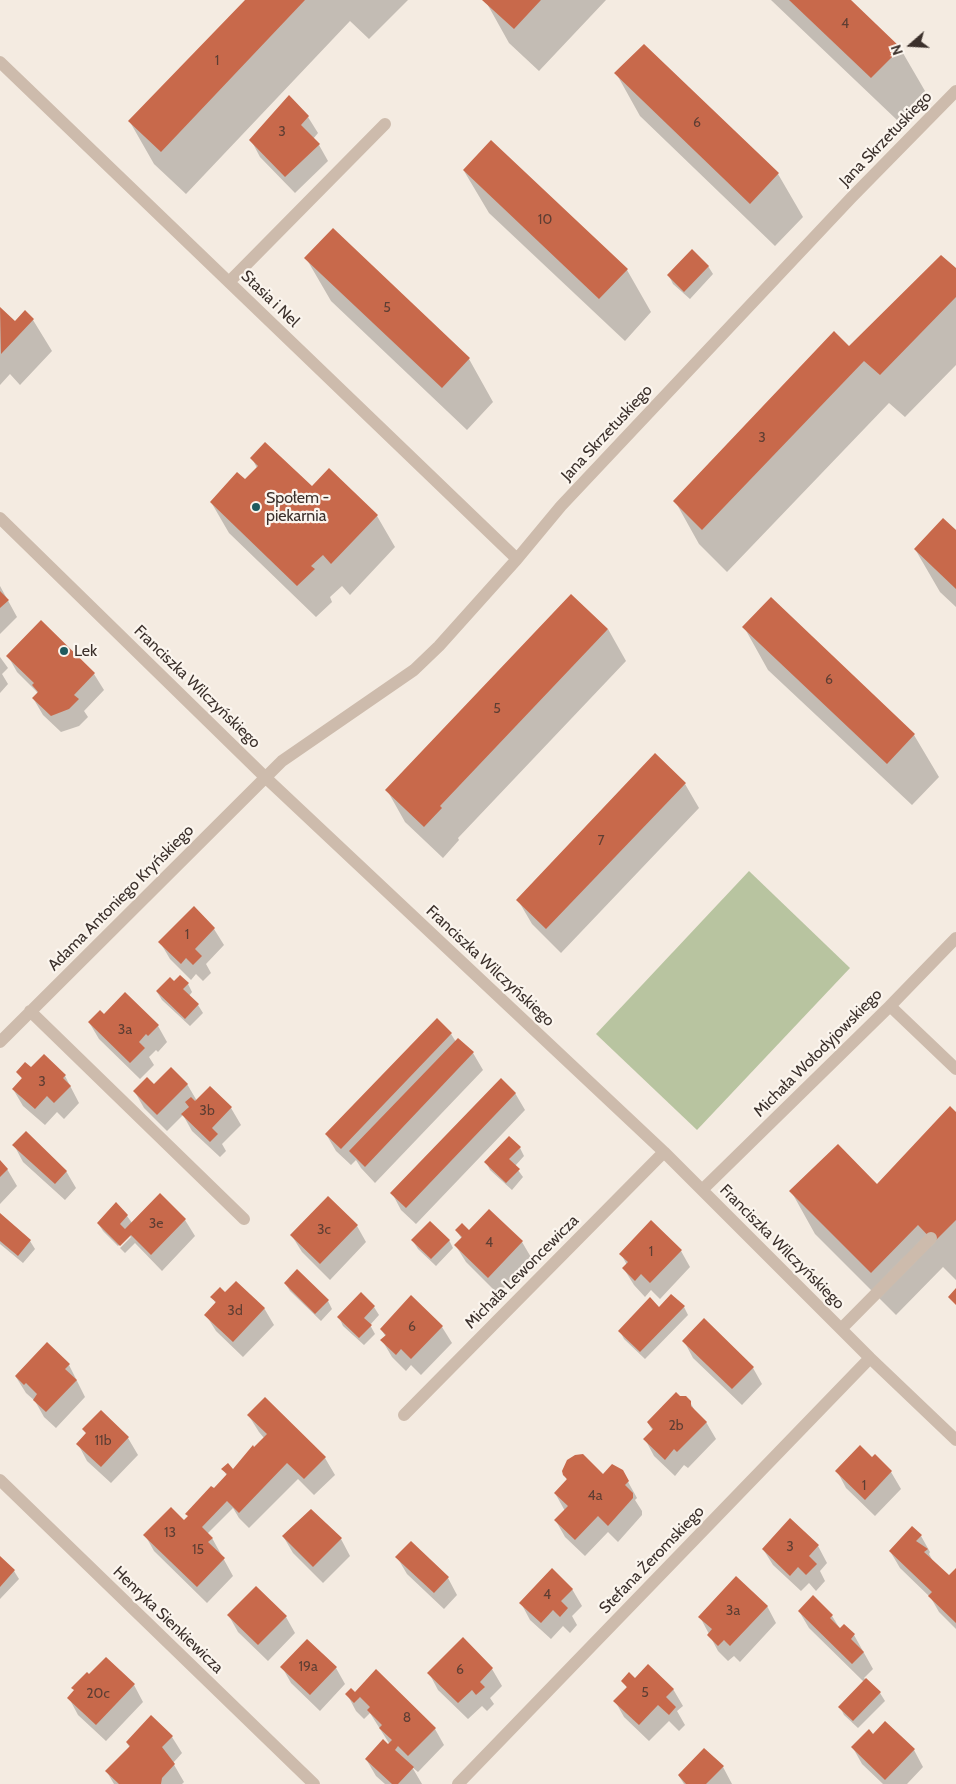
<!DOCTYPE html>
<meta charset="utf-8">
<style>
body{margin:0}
#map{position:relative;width:956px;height:1784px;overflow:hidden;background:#f4ebe1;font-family:Cabin,sans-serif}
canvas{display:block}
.north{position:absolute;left:886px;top:20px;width:50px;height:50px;-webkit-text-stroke:4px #fbf5ee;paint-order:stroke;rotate:251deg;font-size:14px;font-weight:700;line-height:20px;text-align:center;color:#3b302b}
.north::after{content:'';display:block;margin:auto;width:18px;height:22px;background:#3b302b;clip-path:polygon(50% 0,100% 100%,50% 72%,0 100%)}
</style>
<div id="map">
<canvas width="956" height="1784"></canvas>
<div class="north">N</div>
</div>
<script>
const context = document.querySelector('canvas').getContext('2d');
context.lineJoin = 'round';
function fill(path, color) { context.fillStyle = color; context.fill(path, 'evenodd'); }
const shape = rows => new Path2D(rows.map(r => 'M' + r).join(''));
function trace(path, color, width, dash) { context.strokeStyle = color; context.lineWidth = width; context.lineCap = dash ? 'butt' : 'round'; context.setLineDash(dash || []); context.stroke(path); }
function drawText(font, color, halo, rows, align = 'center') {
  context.font = font + ' Cabin,sans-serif'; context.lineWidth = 4.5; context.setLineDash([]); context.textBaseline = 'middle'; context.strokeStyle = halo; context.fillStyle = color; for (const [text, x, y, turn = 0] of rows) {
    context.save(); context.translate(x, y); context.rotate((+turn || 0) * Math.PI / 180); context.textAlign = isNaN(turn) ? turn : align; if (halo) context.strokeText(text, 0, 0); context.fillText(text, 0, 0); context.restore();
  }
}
fill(shape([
 [749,871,850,968,697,1130,596,1034]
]), '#b8c4a0');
fill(shape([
 [247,0,408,0,369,39,350,21,186,194,154,164,130,122],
 [485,0,606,0,539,71,509,43],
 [771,0,849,0,900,48,925,91,897,120],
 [644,45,778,174,803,217,775,246,640,116,616,73],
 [308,117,318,133,313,139,319,145,328,161,295,193,260,157,251,140],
 [464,171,627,270,651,312,625,341,489,213],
 [306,258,469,359,493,402,467,430,331,301],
 [708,266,713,274,690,299,673,284,669,276],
 [956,270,956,365,905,417,889,403,727,572,699,544,675,501,849,347],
 [0,308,15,322,33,320,52,351,20,385,10,374,0,385],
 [252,458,312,488,377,516,395,547,350,595,342,586,330,597,332,602,316,617,229,533,211,502,245,481,257,468],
 [956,531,956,607,940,592,915,549],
 [0,586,17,617,0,634],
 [744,627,914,735,939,777,912,805,768,670],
 [608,629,626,661,458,838,459,840,443,858,405,822,387,790],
 [8,656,94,674,104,690,84,711,88,717,79,726,61,732,43,715,33,698,38,694,36,691,17,672],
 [0,657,8,668,2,674,8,684,0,693],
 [685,784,699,808,561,953,532,924,518,900],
 [194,908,214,929,224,945,206,964,211,973,203,981,196,974,191,980,170,959,160,942],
 [174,983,188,984,192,992,189,996,198,1005,203,1013,190,1026,162,1000,157,992],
 [104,1016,158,1026,167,1042,158,1052,156,1050,149,1057,154,1065,140,1079,99,1039,89,1022],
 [451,1034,456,1042,458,1039,473,1053,483,1070,375,1183,361,1168,356,1160,351,1165,336,1151,326,1134],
 [31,1069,65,1076,79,1103,64,1119,57,1112,45,1125,23,1106,13,1089,22,1079,18,1072],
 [187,1084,197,1101,210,1088,231,1108,241,1125,222,1144,226,1151,220,1157,192,1131,183,1115,167,1131,144,1108,135,1092,154,1086],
 [515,1093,525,1110,416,1224,401,1210,392,1193],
 [956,1114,956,1280,943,1267,896,1315,815,1234,791,1191,877,1186],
 [14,1145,66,1171,76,1188,65,1200,23,1162],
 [520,1148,524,1156,515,1166,523,1177,512,1190,490,1170,486,1162],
 [0,1162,7,1169,17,1186,0,1204],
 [160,1195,185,1220,195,1236,162,1271,135,1243,125,1253,120,1248,131,1237,129,1235,118,1246,103,1231,98,1223,127,1216,132,1223],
 [489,1211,522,1242,532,1259,498,1294,466,1262,456,1246,462,1239,456,1230,469,1232],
 [0,1215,30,1241,35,1249,23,1263,0,1244],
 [357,1226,366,1242,330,1280,302,1252,292,1236],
 [449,1240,453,1248,436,1266,418,1249,413,1241],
 [681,1251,690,1267,660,1299,651,1290,645,1297,634,1285,624,1269,627,1265,621,1254],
 [285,1283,328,1301,332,1309,321,1321,290,1291],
 [212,1297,264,1308,274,1325,243,1357,216,1331,206,1315,216,1304],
 [411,1297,442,1327,452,1343,421,1375,411,1365,406,1371,392,1357,382,1340,386,1337,381,1329],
 [374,1307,379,1315,370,1325,375,1334,364,1345,343,1326,339,1317],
 [684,1307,688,1315,645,1359,624,1339,620,1331,659,1308],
 [684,1341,753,1368,762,1384,742,1405,693,1358],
 [69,1365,85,1397,56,1428,44,1417,35,1401,26,1393,16,1377],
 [680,1397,690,1402,696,1413,706,1422,716,1439,688,1468,684,1465,675,1476,654,1456,645,1439,653,1431,648,1423],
 [265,1398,325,1458,335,1475,314,1495,298,1479,249,1528,239,1518,233,1508,207,1534,212,1538,233,1576,207,1603,154,1551,145,1535,185,1521,227,1476,223,1469,233,1471,264,1438,259,1432,249,1416],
 [101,1412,128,1438,138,1455,111,1483,87,1461,78,1444,87,1434,84,1430],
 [875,1456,891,1472,901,1489,875,1516,846,1488,837,1471,872,1459],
 [622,1471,637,1498,635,1500,642,1511,642,1515,618,1542,608,1532,585,1556,565,1537,556,1521,565,1511,555,1493,567,1480,564,1474,603,1475],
 [283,1536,341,1539,350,1556,323,1583,293,1553],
 [921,1536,930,1552,929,1554,934,1563,949,1577,956,1570,956,1629,939,1612,931,1598,900,1568,890,1551],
 [818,1546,827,1563,820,1571,825,1581,816,1591,809,1583,801,1591,773,1565,763,1549],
 [397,1557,448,1578,457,1595,444,1609,407,1574],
 [0,1558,14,1571,19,1579,0,1599],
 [572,1589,582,1606,572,1616,577,1625,570,1633,563,1626,551,1639,530,1620,521,1603],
 [767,1606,776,1623,740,1662,734,1656,728,1661,718,1651,700,1617],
 [799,1611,832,1616,840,1629,854,1635,873,1669,864,1678,880,1693,885,1701,858,1728,844,1715,840,1707,864,1682,809,1628],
 [229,1616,286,1617,295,1633,268,1661,238,1632],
 [463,1639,492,1669,502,1686,490,1698,494,1704,487,1711,482,1706,468,1719,438,1690,429,1673],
 [282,1667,336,1668,345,1684,320,1711,291,1683],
 [635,1680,673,1689,683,1706,677,1711,685,1725,679,1731,669,1721,649,1741,624,1717,615,1701,627,1688,623,1681],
 [134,1685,143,1702,106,1741,78,1715,69,1698],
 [355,1693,435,1729,444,1745,418,1772,412,1767,422,1784,385,1784,376,1776,366,1759,392,1748,370,1713,364,1719,356,1711,347,1694],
 [873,1736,914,1750,923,1767,907,1784,883,1784,862,1764,853,1748],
 [172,1737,182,1753,173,1763,184,1782,182,1784,114,1784,107,1772,130,1748,127,1743],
 [723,1767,732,1784,684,1784,679,1776]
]), '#0003');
fill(shape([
 [245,0,305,0,161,152,128,121],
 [482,0,541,0,514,29],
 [789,0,851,0,901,48,871,78],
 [644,44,779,173,750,204,614,73],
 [289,95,309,116,301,125,320,144,285,177,249,140],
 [491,140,628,269,599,299,463,170],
 [333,228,470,358,442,388,304,258],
 [692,249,709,266,684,292,667,275],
 [941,255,956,268,956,297,880,375,864,361,702,530,673,501,834,331,849,346],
 [0,307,15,321,25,310,34,319,1,354],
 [265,442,312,486,329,468,378,515,331,564,323,555,311,566,315,569,297,586,210,502,237,472,245,479,258,466,250,458],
 [943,518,956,530,956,589,914,549],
 [0,591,9,600,0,608],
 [571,594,608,629,440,806,442,808,424,827,385,790],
 [771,597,915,734,887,764,742,627],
 [41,620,95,673,74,695,79,699,69,709,51,716,32,698,38,692,32,685,34,683,6,656],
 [655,753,686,783,546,929,516,900],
 [194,906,215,928,195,949,202,956,193,965,186,958,181,964,158,942],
 [180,975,189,983,183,989,199,1004,185,1019,156,991,170,977,174,981],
 [125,992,159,1025,148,1036,146,1034,139,1042,145,1048,130,1063,88,1022,100,1010,104,1014],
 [437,1018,452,1033,341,1149,325,1134],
 [458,1038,474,1052,365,1167,349,1151],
 [44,1054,66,1075,63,1078,71,1086,54,1103,47,1096,35,1109,12,1089,22,1078,16,1072,25,1062,31,1067],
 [171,1067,188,1084,157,1115,133,1091,147,1077,154,1084],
 [501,1078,516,1093,406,1208,390,1193],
 [210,1086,232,1107,212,1128,218,1134,210,1142,181,1114,189,1107,185,1102,191,1097,195,1101],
 [950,1106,956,1112,956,1220,934,1242,918,1225,871,1273,789,1191,838,1144,877,1184],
 [26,1131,67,1171,55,1184,12,1145],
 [509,1136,521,1147,509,1159,520,1169,506,1183,484,1162],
 [0,1160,8,1169,0,1177],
 [160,1193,186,1219,151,1255,131,1235,120,1246,97,1223,116,1202,128,1215,120,1224,125,1229],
 [328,1196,358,1225,320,1264,290,1235],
 [489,1209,523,1241,488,1278,454,1245,462,1237,455,1230,462,1223,469,1230],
 [0,1213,31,1240,18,1256,0,1241],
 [651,1220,682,1250,650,1283,641,1274,635,1281,622,1268,628,1262,619,1254],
 [430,1221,450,1240,431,1259,411,1240],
 [297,1269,329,1300,315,1314,284,1283],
 [236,1281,265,1308,233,1342,204,1315,216,1302,210,1297,220,1287,225,1292],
 [956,1288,956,1305,948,1297],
 [361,1292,375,1306,364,1318,372,1325,359,1338,337,1317],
 [671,1294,685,1306,640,1352,618,1331,650,1297,659,1307],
 [411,1295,443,1326,411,1359,401,1349,396,1355,380,1340,386,1335,380,1329],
 [704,1318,754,1367,732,1389,682,1341],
 [47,1342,70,1364,65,1369,77,1380,46,1412,33,1400,37,1394,26,1383,24,1385,15,1376],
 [676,1392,680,1396,686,1396,691,1401,691,1406,707,1422,677,1452,674,1449,665,1460,643,1439,653,1429,647,1422],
 [265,1397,326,1457,304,1479,287,1463,239,1513,227,1501,202,1527,213,1538,208,1542,225,1558,197,1587,143,1535,171,1507,184,1520,188,1516,185,1514,211,1486,214,1488,227,1474,221,1469,228,1463,233,1469,253,1445,254,1447,267,1434,247,1415],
 [101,1410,129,1437,101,1467,76,1444,86,1433,82,1429],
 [860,1445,872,1457,875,1454,892,1471,865,1500,835,1471],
 [583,1454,603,1474,612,1464,623,1470,629,1481,625,1485,633,1493,633,1498,608,1526,598,1516,575,1540,554,1520,568,1506,554,1493,567,1479,563,1475,562,1471,567,1460,575,1455],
 [311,1509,342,1538,313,1567,282,1536],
 [790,1518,819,1545,809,1556,817,1564,806,1575,798,1567,790,1576,762,1549],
 [912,1526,922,1535,916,1541,928,1549,924,1552,949,1575,956,1568,956,1623,928,1596,932,1592,889,1551],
 [411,1541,449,1577,434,1593,395,1557],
 [0,1556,15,1570,0,1587],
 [552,1568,573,1589,561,1601,568,1608,560,1617,553,1610,541,1623,519,1603],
 [736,1576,768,1606,730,1646,724,1640,718,1646,707,1635,712,1629,698,1617],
 [256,1586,287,1616,258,1645,227,1615],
 [813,1595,833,1615,830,1618,840,1628,844,1624,855,1634,851,1639,864,1652,852,1664,798,1611],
 [463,1637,493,1668,480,1682,485,1687,476,1695,472,1690,458,1703,427,1673],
 [307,1639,337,1667,310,1695,280,1667],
 [106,1657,135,1684,96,1725,67,1698,74,1690,71,1688,87,1672,89,1674],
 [648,1664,674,1689,666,1697,676,1707,669,1715,658,1705,639,1725,613,1701,627,1687,621,1681,629,1672,635,1678],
 [376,1669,436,1728,408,1756,398,1746,395,1750,414,1767,398,1784,392,1784,365,1759,383,1739,388,1744,392,1740,379,1728,382,1725,367,1710,370,1707,360,1697,354,1703,345,1694,351,1688,355,1692],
 [866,1678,881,1692,853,1721,838,1707],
 [151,1715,173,1736,162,1747,175,1764,162,1778,161,1784,119,1784,105,1771,130,1746,126,1742],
 [885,1721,915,1749,885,1780,851,1747,869,1729,873,1734],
 [704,1748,724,1766,706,1784,686,1784,678,1775]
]), '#c8694b');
trace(shape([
 [0,62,517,559],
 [229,282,385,124],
 [0,518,265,777,664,1152,870,1358,956,1440],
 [890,1006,956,1069],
 [30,1011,244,1219],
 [0,1042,282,761,414,670,439,646,517,559,561,506,851,198,956,91],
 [702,1190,890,1006,956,938],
 [841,1329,931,1238],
 [404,1415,664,1152],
 [0,1480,314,1784],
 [458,1784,870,1358]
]), '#cdbbac', 12);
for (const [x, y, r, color] of [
 [256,507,5,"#1f5a5e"],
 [64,651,5,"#1f5a5e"]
]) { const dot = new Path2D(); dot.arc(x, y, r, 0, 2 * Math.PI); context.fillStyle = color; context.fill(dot); trace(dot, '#fbf5ee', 2); }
drawText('14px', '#5e3e33', null, [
 ["4",845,24],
 ["1",217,61],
 ["6",697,123],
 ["3",282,132],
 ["10",545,220],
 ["5",387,308],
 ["3",762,438],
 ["6",829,680],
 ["5",497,709],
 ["7",601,841],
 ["1",187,935],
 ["3a",125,1030],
 ["3",42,1082],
 ["3b",207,1111],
 ["3e",156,1224],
 ["3c",324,1230],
 ["4",489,1243],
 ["1",651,1252],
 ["3d",235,1311],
 ["6",412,1327],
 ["2b",676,1426],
 ["11b",103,1441],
 ["1",864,1486],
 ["4a",595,1496],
 ["13",170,1533],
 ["3",790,1547],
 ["15",198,1550],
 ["4",547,1595],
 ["3a",733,1611],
 ["19a",308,1667],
 ["6",460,1670],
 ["5",645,1693],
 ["20c",98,1694],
 ["8",407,1718]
]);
drawText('16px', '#3b302b', '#fbf5ee', [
 ["Jana Skrzetuskiego",886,139,-46],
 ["Stasia i Nel",270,299,44],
 ["Jana Skrzetuskiego",607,433,-47],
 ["Franciszka Wilczyńskiego",197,687,44],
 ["Adama Antoniego Kryńskiego",121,898,-45],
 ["Franciszka Wilczyńskiego",490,966,43],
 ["Michała Wołodyjowskiego",818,1053,-45],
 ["Franciszka Wilczyńskiego",782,1247,45],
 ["Michała Lewoncewicza",522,1272,-45],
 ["Stefana Żeromskiego",652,1560,-46],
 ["Henryka Sienkiewicza",168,1620,44]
]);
drawText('16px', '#3b302b', '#fbf5ee', [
 ["Społem -",266,498],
 ["piekarnia",266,516],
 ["Lek",74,651]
], 'left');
</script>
